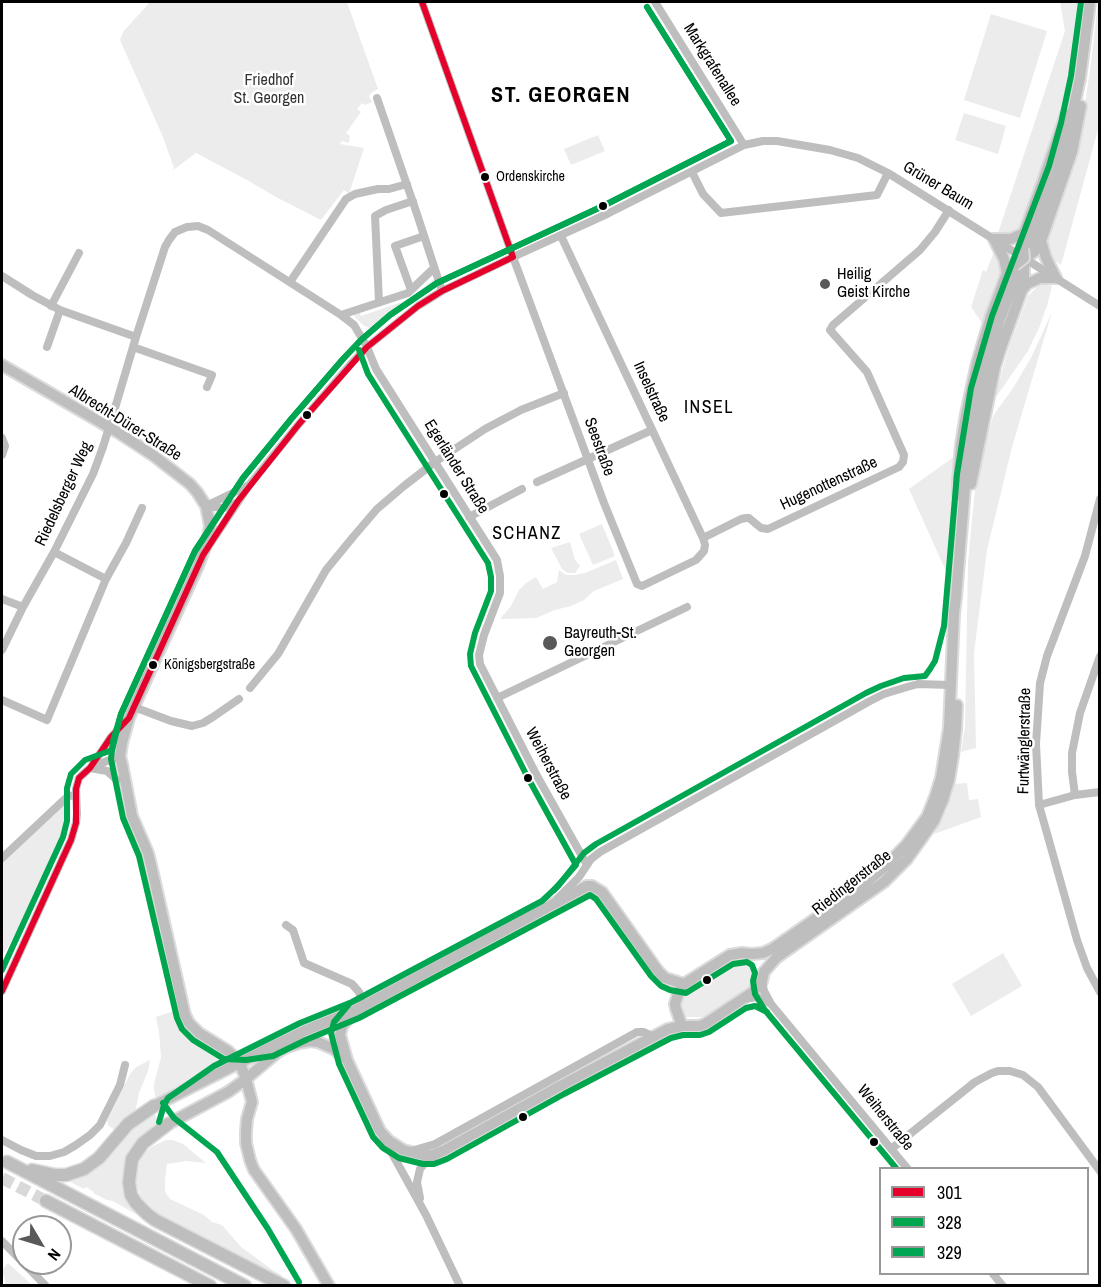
<!DOCTYPE html>
<meta charset="utf-8">
<style>
body{margin:0}
#map{position:relative;width:1101px;height:1287px;overflow:hidden;background:#fff;font-family:"Archivo Narrow",sans-serif}
canvas{display:block}
.frame{position:absolute;inset:0;border:3px solid #000;pointer-events:none}
.legend{position:absolute;left:879px;top:1167px;width:210px;height:108px;box-sizing:border-box;background:#fff;border:2px solid #999;margin:0;padding:8px 10px;list-style:none;font-size:18px;color:#000}
.legend li{display:flex;align-items:center;gap:12px;height:30px}
.legend b{width:30px;border:2px solid #999}
.north{position:absolute;left:12px;top:1215px;width:60px;height:60px;box-sizing:border-box;background:#fff;border:2px solid #999;border-radius:50%;rotate:128deg;font-size:16px;font-weight:700;line-height:24px;text-align:center;color:#000}
.north::after{content:'';display:block;margin:auto;width:21px;height:27px;background:#595959;clip-path:polygon(50% 0,100% 100%,50% 72%,0 100%)}
</style>
<div id="map">
<canvas width="1101" height="1287"></canvas>
<div class="frame"></div>
<ul class="legend">
<li><b style="height:8px;background:#e4002b"></b>301</li>
<li><b style="height:8px;background:#00a64d"></b>328</li>
<li><b style="height:8px;background:#00a651"></b>329</li>
</ul>
<div class="north">N</div>
</div>
<script>
const context = document.querySelector('canvas').getContext('2d');
context.lineJoin = 'round';
function fill(path, color) { context.fillStyle = color; context.fill(path, 'evenodd'); }
const shape = rows => new Path2D(rows.map(r => 'M' + r).join(''));
function trace(path, color, width, dash) { context.strokeStyle = color; context.lineWidth = width; context.lineCap = dash ? 'butt' : 'round'; context.setLineDash(dash || []); context.stroke(path); }
function drawText(font, color, halo, rows, align = 'center') {
  context.font = font + ' "Archivo Narrow",sans-serif'; context.lineWidth = 5; context.setLineDash([]); context.textBaseline = 'middle'; context.strokeStyle = halo; context.fillStyle = color; for (const [text, x, y, turn = 0] of rows) {
    context.save(); context.translate(x, y); context.rotate((+turn || 0) * Math.PI / 180); context.textAlign = isNaN(turn) ? turn : align; if (halo) context.strokeText(text, 0, 0); context.fillText(text, 0, 0); context.restore();
  }
}
fill(shape([
 [150,2,347,2,378,89,371,93,369,96,372,102,365,105,362,103,357,109,361,112,346,133,350,136,349,143,342,141,340,144,364,148,349,194,344,190,321,220,276,197,247,180,196,153,172,171,174,168,163,137,120,40,123,32],
 [1060,2,1082,2,1072,80,1020,230,1008,236,998,233,1065,31],
 [1098,2,1099,2,1099,126,1061,265,1054,260,1048,250,1048,240,1069,181,1082,124,1091,63],
 [991,14,1047,31,1020,118,964,100],
 [964,113,1006,126,998,154,955,140],
 [598,135,605,151,571,165,564,149],
 [994,252,1000,258,1003,273,982,323,971,307,983,270,986,272],
 [434,279,436,286,408,302,373,330,363,325,355,317,354,314,359,311,361,316,411,299],
 [1044,284,1052,286,1047,306,1039,328,1028,351,994,400,1009,347,1028,296,1039,285],
 [1052,312,1012,447,987,550,974,653,976,748,961,752,965,726,968,563,975,489,993,416,1013,388,1031,358],
 [955,456,949,578,909,489],
 [602,524,615,556,593,565,579,534],
 [570,542,575,560,580,566,575,573,568,573,562,569,551,548],
 [616,560,623,579,594,591,584,600,571,606,555,610,536,618,500,619,511,606,519,590,526,583,536,577,543,589,557,582,559,570,566,575,575,575,585,573],
 [967,783,969,800,978,799,981,817,934,834,947,810,955,784],
 [68,800,70,802,68,828,62,849,56,852,17,933,2,956,2,862],
 [1003,953,1022,986,971,1016,952,984],
 [742,961,751,964,756,972,756,980,751,986,704,1017,685,1017,679,1012,677,1004,683,993,717,972],
 [177,1010,181,1022,185,1028,199,1039,224,1053,229,1059,156,1099,154,1090,154,1084,161,1057,159,1032,156,1017],
 [150,1060,148,1071,139,1093,136,1108,134,1113,116,1131,108,1125,107,1121,130,1074,136,1067],
 [153,1112,160,1123,144,1134,133,1147,127,1158,124,1171,125,1184,169,1233,113,1201,107,1200,93,1193,94,1192,86,1187,84,1189,63,1178,103,1162,113,1152,137,1123],
 [166,1140,172,1140,183,1144,206,1163,186,1161,167,1164,165,1180,165,1192,170,1199,204,1215,212,1222,222,1225,241,1247,274,1271,280,1274,286,1284,147,1209,141,1199,137,1186,136,1172,138,1163,144,1153,151,1147],
 [8,1263,32,1285,6,1285,2,1270]
]), '#ececec');
trace(shape([
 [2,1178,46,1201]
]), '#d9d9d9', 12, [12, 6]);
const major = shape([
 [994,239,1004,259,1007,273],
 [994,239,1011,239,1024,233],
 [1041,241,1046,258,1056,278],
 [1023,249,1022,241,1024,233,1042,184,1066,114],
 [1022,290,1027,284,1040,278,1056,278],
 [2,365,119,433,154,456,190,484,197,492,206,506,210,526,207,542,198,566,153,664,129,718,122,743,120,757,122,764,132,816,148,853,151,865,185,1015,189,1023,199,1033,228,1051,240,1063,246,1079,252,1102,247,1119,246,1132,246,1143,250,1160,254,1170,296,1229,329,1286],
 [971,484,995,367,1002,345,1022,290,1024,278,1024,258,1034,252,1041,241,1072,152,1081,106],
 [958,495,958,480,961,445,966,414,977,363,991,316,1007,273,1015,265],
 [356,1010,342,1026,340,1035,347,1060,360,1088,380,1131,389,1141,403,1150,423,1155,432,1155,443,1151,560,1086,668,1029,682,1026,699,1026,705,1024,753,992,762,981,764,972,776,958,884,882,907,859,934,821,943,800,949,780,953,756,956,729,957,705],
 [682,1026,676,1009,675,1004,679,991,684,984,730,955,742,953,752,954,763,953,772,949,861,887,887,865,907,844,927,817,935,797,941,778,949,728,954,613,956,597,966,475,975,415,986,366,1000,319,1042,212,1058,169,1070,125,1080,78,1090,2],
 [154,1106,271,1047,304,1031,356,1010,587,886,592,886,602,892,658,971,665,978,684,984],
 [168,1124,228,1092,246,1079,278,1052,287,1047,299,1043,310,1041,318,1042,334,1049,344,1058]
]);
const highway = shape([
 [168,1124,143,1143,132,1159,129,1182,131,1195,136,1203,147,1214,155,1220,284,1286],
 [7,1162,245,1286],
 [32,1170,55,1175,66,1175,84,1169,99,1158,128,1124,154,1106],
 [46,1201,210,1286]
]);
trace(major, '#dbdbdb', 14);
trace(highway, '#dbdbdb', 15);
trace(shape([
 [422,2,513,257,604,503,637,584,642,586,696,560,704,551,705,545,703,538,561,236],
 [655,2,744,145],
 [377,98,417,214,442,291],
 [692,172,703,194,721,213,877,195,888,173],
 [1024,258,1100,306],
 [2,276,32,295,60,310,136,337],
 [290,282,346,199,355,194,378,189,389,189,407,184],
 [411,290,395,246,424,236],
 [379,302,375,216,386,210,413,201],
 [51,306,79,253],
 [341,315,408,293,434,268],
 [47,347,60,310],
 [133,347,212,375,207,387],
 [115,408,136,337,165,247,169,240,175,232,187,227,198,226,208,230,341,315,354,325,367,347,376,369,497,560,500,576,500,593,484,635,479,655,480,664,536,774,587,865],
 [2,438,5,446,2,455],
 [537,482,652,430],
 [1100,499,1085,556,1047,656,1040,683,1036,744,1039,805,1077,940,1087,968,1100,992],
 [206,506,247,486],
 [208,506,222,508,228,507,236,503],
 [469,517,522,489],
 [703,538,741,519,746,518,749,518,761,528,768,529,899,467,903,462,904,455,867,372,830,330,833,325,920,250,935,232,949,210],
 [206,550,250,484,299,424,350,365,367,347,418,306,442,291,513,257,607,214,744,145,763,141,777,141,830,150,858,158,888,173,1019,255],
 [54,552,106,579],
 [2,599,23,607],
 [2,650,23,607,54,552,93,474,103,447],
 [250,688,278,654,326,570,353,537,377,509,404,486,435,462,485,429,521,410,564,393],
 [497,698,687,607],
 [2,700,47,720,106,579,126,543,142,508],
 [134,707,171,721,192,726,203,723,213,717,239,699],
 [91,767,111,737,129,718],
 [90,768,107,771,117,780],
 [1075,795,1072,772,1072,753,1080,713,1100,656],
 [1039,805,1075,795,1100,792],
 [2,858,65,799,69,796,76,795],
 [558,898,579,877,591,859,600,852,870,701,884,694,907,687,918,684,950,685],
 [286,925,293,930,304,963,352,984,359,992,363,1005],
 [762,981,764,991,771,1004,907,1168],
 [2,991,71,840,76,823,77,814,76,789,79,778,90,768,107,761,120,757],
 [743,999,757,997,771,1004],
 [383,1137,426,1215,460,1286],
 [2,1140,21,1150,36,1156,50,1156,64,1152,76,1145,90,1135,100,1125,120,1085,125,1065],
 [891,1149,975,1082,992,1073,998,1071,1010,1071,1023,1075,1038,1087,1100,1171],
 [411,1151,435,1144,637,1032,644,1032,652,1036],
 [420,1198,417,1182,420,1169,425,1163,438,1154],
 [2,1241,46,1286],
 [993,1274,1003,1286]
]), '#bebebe', 8);
trace(major, '#bebebe', 10);
trace(highway, '#bebebe', 12);
const majorBridge = shape([
 [1015,265,1024,258,1023,249]
]);
trace(majorBridge, '#dbdbdb', 14, []);
trace(shape([
 [103,447,115,408]
]), '#bebebe', 8);
trace(majorBridge, '#bebebe', 10);
trace(shape([
 [422,2,513,257],
 [2,991,71,840,76,823,76,789,79,778,90,768,111,737,129,718,203,555,238,501,299,424,367,347,418,306,442,291,513,257]
]), '#e4002b', 6);
trace(shape([
 [647,7,731,141,603,206,437,283,390,315,361,340,343,359,292,418,243,478,195,551,121,714,113,741,111,759,123,818,139,856,177,1018,182,1029,193,1040,224,1059,246,1060,273,1056,308,1039,359,1018,590,895,596,899,651,976,661,986,670,990,686,993,733,964,747,962,752,965,755,973,753,981,755,994,764,1009,896,1168],
 [359,350,368,374,488,563,491,577,491,591,475,633,470,654,471,666,528,778,576,865,554,890],
 [349,1004,334,1022,331,1033,339,1064,373,1137,383,1148,399,1158,423,1164,434,1164,447,1159,564,1094,671,1038,683,1035,700,1035,709,1032,746,1008,755,1006,767,1012]
]), '#00a64d', 6);
trace(shape([
 [2,970,63,837,67,821,67,788,71,774,85,760,112,750,121,714,195,551,243,478,292,418,343,359,361,340,390,315,437,283,603,206,731,141,647,7],
 [163,1103,174,1118,217,1152,268,1229,299,1282],
 [159,1122,164,1105,168,1098,214,1066,300,1023,352,1002,542,901,559,885,584,853,596,844,866,693,881,686,904,678,925,676,930,669,935,661,944,626,957,474,971,388,992,316,1049,166,1061,123,1071,76,1081,2]
]), '#00a651', 6);
for (const [x, y, r, color] of [
 [485,177,5,"#000"],
 [603,206,5,"#000"],
 [825,284,6,"#595959"],
 [307,415,5,"#000"],
 [444,494,5,"#000"],
 [550,643,8,"#595959"],
 [153,665,5,"#000"],
 [528,778,5,"#000"],
 [707,980,5,"#000"],
 [523,1117,5,"#000"],
 [874,1142,5,"#000"]
]) { const dot = new Path2D(); dot.arc(x, y, r, 0, 2 * Math.PI); context.fillStyle = color; context.fill(dot); trace(dot, '#fff', 2); }
drawText('14px', '#000', '#fff', [
 ["Ordenskirche",496,177],
 ["Königsbergstraße",164,665]
], 'left');
drawText('16px', '#000', '#fff', [
 ["Markgrafenallee",712,65,58],
 ["Grüner Baum",938,186,31],
 ["Inselstraße",651,392,65],
 ["Albrecht-Dürer-Straße",125,423,32],
 ["Seestraße",599,447,70],
 ["Egerländer Straße",456,467,58],
 ["Hugenottenstraße",829,484,-25],
 ["Riedelsberger Weg",64,494,-65],
 ["Furtwänglerstraße",1025,741,-89],
 ["Weiherstraße",548,764,62],
 ["Riedingerstraße",852,883,-38],
 ["Weiherstraße",885,1118,51]
]);
drawText('16px', '#333', '#fff', [
 ["Friedhof",269,81],
 ["St. Georgen",269,99]
]);
drawText('16px', '#000', '#fff', [
 ["Heilig",837,275],
 ["Geist Kirche",837,293],
 ["Bayreuth-St.",564,634],
 ["Georgen",564,652]
], 'left');
context.letterSpacing = '1.5px';
drawText('18px', '#000', '#fff', [
 ["INSEL",709,408],
 ["SCHANZ",527,534]
]);
context.letterSpacing = '0px';
context.letterSpacing = '1.5px';
drawText('bold 22px', '#000', '#fff', [
 ["ST. GEORGEN",561,96]
]);
context.letterSpacing = '0px';
</script>
